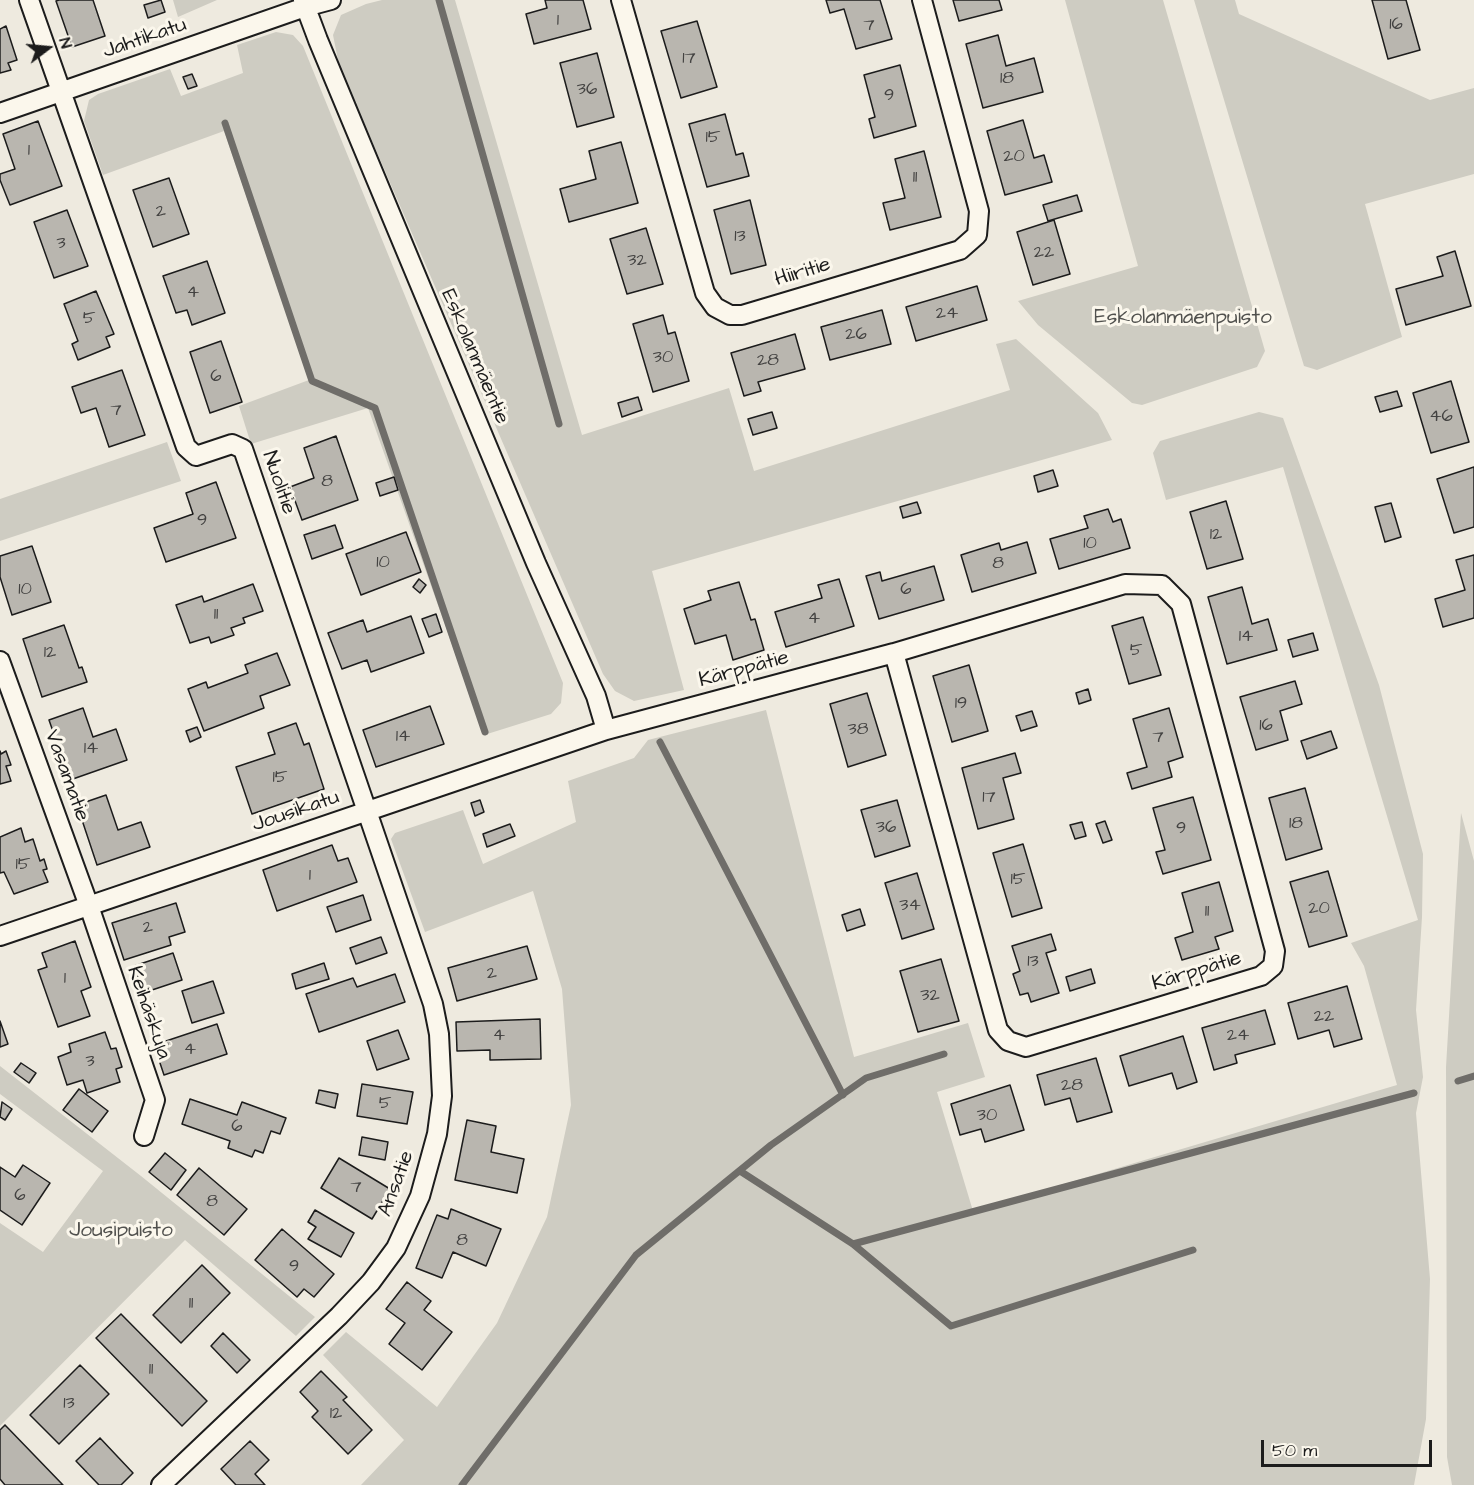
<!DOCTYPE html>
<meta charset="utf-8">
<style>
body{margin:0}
#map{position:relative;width:1474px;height:1485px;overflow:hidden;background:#eeeadf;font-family:"Architects Daughter",sans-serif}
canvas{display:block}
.north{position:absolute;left:18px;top:18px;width:60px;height:60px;-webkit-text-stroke:4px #fbf7ec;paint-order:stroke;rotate:74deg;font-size:16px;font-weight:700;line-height:24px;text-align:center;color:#1c1c1c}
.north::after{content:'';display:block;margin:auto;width:21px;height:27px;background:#1c1c1c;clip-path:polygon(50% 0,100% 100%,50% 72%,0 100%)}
.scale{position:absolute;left:1261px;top:1440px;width:171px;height:27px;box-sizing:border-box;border:3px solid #1c1c1c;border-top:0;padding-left:8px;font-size:18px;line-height:21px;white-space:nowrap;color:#1c1c1c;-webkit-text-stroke:4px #fbf7ec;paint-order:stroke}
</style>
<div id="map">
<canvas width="1474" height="1485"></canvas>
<div class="north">N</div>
<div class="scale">50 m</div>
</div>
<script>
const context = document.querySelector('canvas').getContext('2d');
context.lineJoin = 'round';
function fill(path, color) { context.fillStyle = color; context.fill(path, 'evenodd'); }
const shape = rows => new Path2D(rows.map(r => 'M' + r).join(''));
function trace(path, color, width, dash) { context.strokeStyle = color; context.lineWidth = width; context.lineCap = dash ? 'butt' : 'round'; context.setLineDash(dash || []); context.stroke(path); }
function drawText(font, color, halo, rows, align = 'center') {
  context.font = font + ' "Architects Daughter",sans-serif'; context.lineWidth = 6; context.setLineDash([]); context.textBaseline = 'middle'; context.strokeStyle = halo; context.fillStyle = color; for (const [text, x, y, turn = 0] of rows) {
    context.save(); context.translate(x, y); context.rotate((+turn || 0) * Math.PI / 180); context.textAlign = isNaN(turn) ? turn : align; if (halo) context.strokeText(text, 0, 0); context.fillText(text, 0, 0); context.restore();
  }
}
fill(shape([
 [173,0,217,0,178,17],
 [382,0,455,0,582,435,729,388,754,471,1010,390,996,344,1016,339,1098,413,1112,440,652,571,684,690,634,701,615,691,603,674,339,65,333,35,341,15,366,4],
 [1065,0,1163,0,1265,351,1257,367,1142,405,1132,403,1038,325,1018,301,1138,266],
 [1194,0,1235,0,1239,14,1430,100,1474,88,1474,174,1365,204,1402,337,1317,370,1304,366],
 [276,32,293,35,303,46,563,683,561,703,551,714,484,735,368,408,251,444,239,406,309,380,224,131,103,175,84,121,89,100,98,94,170,69,181,96,243,73,237,45],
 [1259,412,1283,418,1379,685,1423,854,1422,917,1416,1010,1423,1077,1416,1113,1430,1279,1426,1419,1414,1485,361,1485,404,1440,323,1355,346,1332,437,1407,497,1323,547,1217,571,1105,562,989,533,891,425,932,391,839,395,833,463,810,483,864,576,822,568,781,634,758,648,740,766,710,854,1057,968,1023,985,1077,937,1092,973,1211,1397,1085,1364,966,1351,943,1418,920,1283,467,1166,500,1153,453,1160,441],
 [167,442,181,481,0,541,0,499],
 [1461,813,1474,861,1474,1485,1452,1485,1447,1457,1446,1067],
 [0,1066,141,1176,315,1317,296,1336,185,1240,0,1426,0,1223,43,1252,103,1171,0,1094]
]), '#ceccc2');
trace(shape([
 [439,0,559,424],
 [225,123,312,381,375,408,485,732],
 [660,742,843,1095],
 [1458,1081,1474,1076],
 [740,1171,853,1244,951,1326,1193,1250],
 [853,1244,1414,1093],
 [462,1485,636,1255,771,1145,866,1078,944,1054]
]), '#6f6d69', 7);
const building = shape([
 [59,0,93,0,105,36,72,47,56,1,59,0],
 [161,0,165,12,148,18,144,5,161,0],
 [545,0,583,0,591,29,534,44,526,14,547,8,545,0],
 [826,0,880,0,892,39,856,49,844,9,830,13,826,0],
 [953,0,999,0,1002,10,959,21,953,0],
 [1372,0,1406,0,1420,50,1388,59,1372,0],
 [697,21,717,87,681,98,661,31,697,21],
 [6,26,17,60,8,63,11,70,0,73,0,29,6,26],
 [998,35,1006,66,1034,58,1043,92,983,108,966,44,998,35],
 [597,53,614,117,577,127,560,63,597,53],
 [900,65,916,126,874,138,869,119,875,117,864,75,900,65],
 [192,74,197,86,188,89,183,77,192,74],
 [725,114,736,155,743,153,749,176,707,187,689,124,725,114],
 [1023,120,1034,158,1044,155,1052,182,1005,195,987,131,1023,120],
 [38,121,62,186,10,205,0,180,0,174,15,169,3,134,38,121],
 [621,142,638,203,569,222,560,189,596,179,589,151,621,142],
 [924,151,941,217,890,230,883,203,905,198,895,159,924,151],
 [169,178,189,234,153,247,133,190,169,178],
 [1077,195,1082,211,1048,221,1043,205,1077,195],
 [750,200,766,265,731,274,714,210,750,200],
 [67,210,88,266,54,278,34,222,67,210],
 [1054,220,1070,274,1033,285,1017,232,1054,220],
 [646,228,663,284,627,294,610,239,646,228],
 [1455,251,1471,306,1406,325,1396,289,1443,276,1437,257,1455,251],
 [207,261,225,313,192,325,187,310,176,313,163,276,207,261],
 [977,286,987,320,916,341,906,307,977,286],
 [96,291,114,334,106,337,110,347,78,360,72,344,78,341,64,304,96,291],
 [882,310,891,344,830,360,821,327,882,310],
 [663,315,668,334,675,332,689,381,653,392,633,324,663,315],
 [795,334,805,369,758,382,761,391,744,396,731,353,795,334],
 [221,341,242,402,210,413,190,352,221,341],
 [122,370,145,435,109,447,96,408,81,413,72,387,122,370],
 [1451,381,1469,442,1431,453,1413,393,1451,381],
 [1397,391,1402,406,1380,412,1375,397,1397,391],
 [638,397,642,410,622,417,618,403,638,397],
 [772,412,777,428,753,435,748,419,772,412],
 [336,436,358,500,302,520,290,487,314,478,304,448,336,436],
 [1474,467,1474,527,1454,533,1437,479,1474,467],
 [1053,470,1058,486,1038,492,1034,476,1053,470],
 [394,477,398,490,380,496,376,483,394,477],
 [216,482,236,538,166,562,154,528,193,514,186,493,216,482],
 [1226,501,1243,559,1207,569,1190,512,1226,501],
 [917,502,921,513,903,518,900,507,917,502],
 [1391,503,1401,537,1385,542,1375,507,1391,503],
 [1108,509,1113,522,1121,519,1130,548,1059,569,1050,539,1088,528,1084,516,1108,509],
 [335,525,343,548,312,559,304,535,335,525],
 [406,532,421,572,361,595,346,554,406,532],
 [1027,542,1036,573,972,592,961,555,999,543,1001,550,1027,542],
 [32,546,51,602,12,615,0,577,0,556,32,546],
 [1474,555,1474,618,1443,627,1435,599,1465,590,1456,560,1474,555],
 [934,566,944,600,879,619,866,576,880,572,882,581,934,566],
 [419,579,426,585,420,593,413,587,419,579],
 [839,579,854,626,786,647,775,612,822,598,818,585,839,579],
 [739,582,751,620,755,619,764,650,733,660,726,635,695,644,684,609,711,600,708,591,739,582],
 [253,584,263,611,243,618,245,623,231,628,234,635,211,643,209,637,190,643,176,605,202,596,204,602,253,584],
 [1242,587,1252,624,1268,619,1277,650,1227,664,1208,597,1242,587],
 [436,614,442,632,429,637,422,619,436,614],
 [411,616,424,653,371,672,367,660,342,669,328,633,363,620,367,632,411,616],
 [1143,617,1161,675,1129,684,1112,626,1143,617],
 [64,625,79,668,82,667,87,682,42,697,23,639,64,625],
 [1313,633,1318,650,1293,657,1288,640,1313,633],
 [277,653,290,685,260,696,264,708,204,731,188,689,206,682,208,688,248,673,245,665,277,653],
 [969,665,988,731,952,742,933,676,969,665],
 [1295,681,1302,704,1280,711,1288,740,1256,750,1240,697,1295,681],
 [1088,689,1091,700,1079,704,1076,693,1088,689],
 [867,693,886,755,848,767,830,704,867,693],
 [430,706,444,744,376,767,363,730,430,706],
 [83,708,93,737,116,729,127,760,70,780,49,720,83,708],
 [1169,708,1183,757,1168,762,1172,777,1132,789,1127,773,1147,767,1133,719,1169,708],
 [1032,711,1037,726,1021,731,1016,716,1032,711],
 [296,723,304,745,309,743,324,789,252,814,236,767,275,754,268,733,296,723],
 [197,727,201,737,190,742,186,731,197,727],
 [1331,731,1337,748,1307,759,1301,741,1331,731],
 [0,751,1,754,6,751,11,765,6,766,11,781,0,784,0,751],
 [1015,753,1021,773,1003,778,1014,819,978,829,962,768,1015,753],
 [1305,788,1322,849,1286,860,1269,798,1305,788],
 [106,795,118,830,141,822,150,847,97,865,77,805,106,795],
 [1193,797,1211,860,1163,874,1156,852,1165,850,1153,808,1193,797],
 [480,800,484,812,475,816,471,803,480,800],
 [897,800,910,846,875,857,861,810,897,800],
 [1105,821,1112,840,1103,843,1096,824,1105,821],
 [1082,822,1086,836,1075,839,1070,825,1082,822],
 [510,824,515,836,487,847,483,834,510,824],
 [21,828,25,842,33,839,40,861,44,859,47,869,43,870,48,882,14,894,4,872,0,873,0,837,21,828],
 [1023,844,1042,908,1012,917,993,853,1023,844],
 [332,845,338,861,348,858,357,882,277,911,263,870,332,845],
 [1328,871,1347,936,1309,947,1290,882,1328,871],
 [917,873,934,929,902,939,885,883,917,873],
 [1219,882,1233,931,1215,937,1219,949,1182,960,1175,938,1193,932,1182,893,1219,882],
 [363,895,371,920,336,932,327,907,363,895],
 [176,903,185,932,169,937,171,945,124,960,112,923,176,903],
 [860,909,865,925,847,931,842,915,860,909],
 [1051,934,1056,950,1046,953,1059,993,1031,1002,1028,993,1020,995,1013,974,1020,971,1012,946,1051,934],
 [381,937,387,953,356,964,350,948,381,937],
 [75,941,91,987,81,991,90,1016,58,1027,38,970,47,967,42,953,75,941],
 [527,946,537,979,457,1001,448,968,527,946],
 [173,953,182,980,143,993,134,966,173,953],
 [941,959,959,1021,918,1032,900,971,941,959],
 [324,963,329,979,296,989,292,974,324,963],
 [1091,969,1095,983,1070,991,1066,977,1091,969],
 [395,974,405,1002,319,1032,306,994,353,978,357,987,395,974],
 [213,981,224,1013,192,1023,182,991,213,981],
 [1347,986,1362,1039,1334,1047,1329,1030,1298,1039,1288,1003,1347,986],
 [1265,1010,1275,1044,1235,1055,1237,1063,1214,1070,1202,1028,1265,1010],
 [540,1019,541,1059,490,1060,490,1050,457,1051,456,1022,540,1019],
 [0,1021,8,1044,0,1047,0,1021],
 [217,1024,227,1054,164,1075,154,1045,217,1024],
 [398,1030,409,1059,377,1070,367,1041,398,1030],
 [105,1032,111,1049,116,1048,122,1067,116,1069,120,1082,87,1093,83,1080,67,1085,58,1057,71,1052,69,1044,105,1032],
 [1183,1036,1197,1082,1177,1089,1172,1073,1129,1086,1120,1056,1183,1036],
 [1096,1058,1112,1112,1077,1122,1070,1098,1045,1105,1037,1075,1096,1058],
 [21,1063,36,1073,29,1083,14,1072,21,1063],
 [362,1084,413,1092,407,1124,357,1116,362,1084],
 [1010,1085,1024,1130,985,1142,981,1129,960,1135,951,1104,1010,1085],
 [79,1089,108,1111,92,1132,63,1110,79,1089],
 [319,1090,338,1094,335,1108,316,1103,319,1090],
 [190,1099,237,1115,242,1102,286,1118,280,1134,271,1131,263,1153,255,1150,252,1157,228,1148,230,1141,182,1124,190,1099],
 [2,1102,12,1109,5,1120,0,1117,2,1102],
 [467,1120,496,1126,491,1152,524,1159,517,1193,455,1180,467,1120],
 [362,1137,388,1142,385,1160,359,1155,362,1137],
 [165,1153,186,1170,171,1190,149,1172,165,1153],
 [339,1158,390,1189,372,1219,321,1188,339,1158],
 [23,1165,50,1183,22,1225,0,1210,0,1167,15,1177,23,1165],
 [199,1168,247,1209,224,1235,177,1195,199,1168],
 [451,1209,501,1229,486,1266,453,1252,442,1278,416,1268,437,1215,448,1219,451,1209],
 [315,1210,354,1233,341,1257,308,1239,316,1227,308,1222,315,1210],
 [282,1229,334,1274,314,1297,304,1289,297,1297,255,1260,282,1229],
 [202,1265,230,1293,181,1343,153,1315,202,1265],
 [407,1282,431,1301,424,1310,452,1332,422,1370,389,1344,405,1323,386,1309,407,1282],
 [121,1314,207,1401,182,1426,96,1338,121,1314],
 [223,1333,250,1360,237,1373,211,1346,223,1333],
 [80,1365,109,1394,59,1444,30,1415,80,1365],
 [321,1371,347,1397,343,1400,372,1430,348,1454,312,1417,318,1411,300,1392,321,1371],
 [5,1425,63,1485,5,1485,0,1479,0,1430,5,1425],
 [100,1438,133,1473,121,1485,99,1485,76,1461,100,1438],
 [250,1441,269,1460,255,1474,265,1485,236,1485,221,1469,250,1441]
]);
fill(building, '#b9b6af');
trace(building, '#1c1c1c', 1.5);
const minor = shape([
 [29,0,186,447,196,456,232,444,243,449,433,1004,439,1034,442,1096,437,1134,420,1196,396,1248,371,1282,339,1316,161,1485],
 [303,0,318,40,536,563,596,696,606,730],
 [621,0,705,293,715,307,730,315,742,315,960,250,977,235,979,211,922,0],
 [0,113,305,7,331,0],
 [0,661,89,906,155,1100,144,1136],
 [0,936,606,730,894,653,1125,584,1162,585,1181,604,1275,951,1273,966,1261,976,1026,1047,1008,1041,998,1030,894,653]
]);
trace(minor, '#1c1c1c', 22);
trace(minor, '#fbf7ec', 18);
drawText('18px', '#434241', null, [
 ["1",558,21],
 ["16",1396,25],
 ["7",869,26],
 ["17",689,59],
 ["18",1007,79],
 ["36",587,90],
 ["9",889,96],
 ["15",713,138],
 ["1",29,151],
 ["20",1014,157],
 ["11",915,178],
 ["2",161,212],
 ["13",740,237],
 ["3",61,244],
 ["22",1044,253],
 ["32",637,261],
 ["4",193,293],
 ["24",947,314],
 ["5",89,319],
 ["26",856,335],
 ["30",663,358],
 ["28",768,361],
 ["6",216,377],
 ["7",116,411],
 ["46",1441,417],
 ["8",327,482],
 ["9",202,521],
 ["12",1216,535],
 ["10",1090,544],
 ["10",383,563],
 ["8",998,564],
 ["10",25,590],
 ["6",906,590],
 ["11",216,615],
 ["4",814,619],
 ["14",1246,637],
 ["5",1136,651],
 ["12",50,653],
 ["19",961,704],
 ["16",1266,726],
 ["38",858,730],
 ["14",403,737],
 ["7",1158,738],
 ["14",91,749],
 ["15",280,778],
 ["17",989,798],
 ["18",1296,824],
 ["36",886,828],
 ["9",1181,829],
 ["15",23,865],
 ["1",310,876],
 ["15",1018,880],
 ["34",910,906],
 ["20",1319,909],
 ["11",1207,912],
 ["2",148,928],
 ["13",1033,962],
 ["2",492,974],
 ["1",65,979],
 ["32",930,996],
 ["22",1324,1017],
 ["4",499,1036],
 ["24",1238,1036],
 ["4",190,1050],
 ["3",90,1062],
 ["28",1072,1086],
 ["5",385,1104],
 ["30",987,1116],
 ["6",237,1127],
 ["7",356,1188],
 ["6",20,1196],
 ["8",212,1202],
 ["8",462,1241],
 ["9",294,1267],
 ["11",191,1304],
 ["11",151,1370],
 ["13",69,1404],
 ["12",336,1414]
]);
drawText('21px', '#1c1c1c', '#fbf7ec', [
 ["Jahtikatu",145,39,-19],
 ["Hiiritie",803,273,-17],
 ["Eskolanmäentie",474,357,67],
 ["Nuolitie",278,483,71],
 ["Kärppätie",744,670,-15],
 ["Vasamatie",66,776,70],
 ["Jousikatu",296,812,-19],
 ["Kärppätie",1197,972,-17],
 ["Keihäskuja",148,1013,71],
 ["Ansatie",397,1184,-70]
]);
drawText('21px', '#51514e', '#fbf7ec', [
 ["Eskolanmäenpuisto",1183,319],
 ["Jousipuisto",121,1232]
]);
</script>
